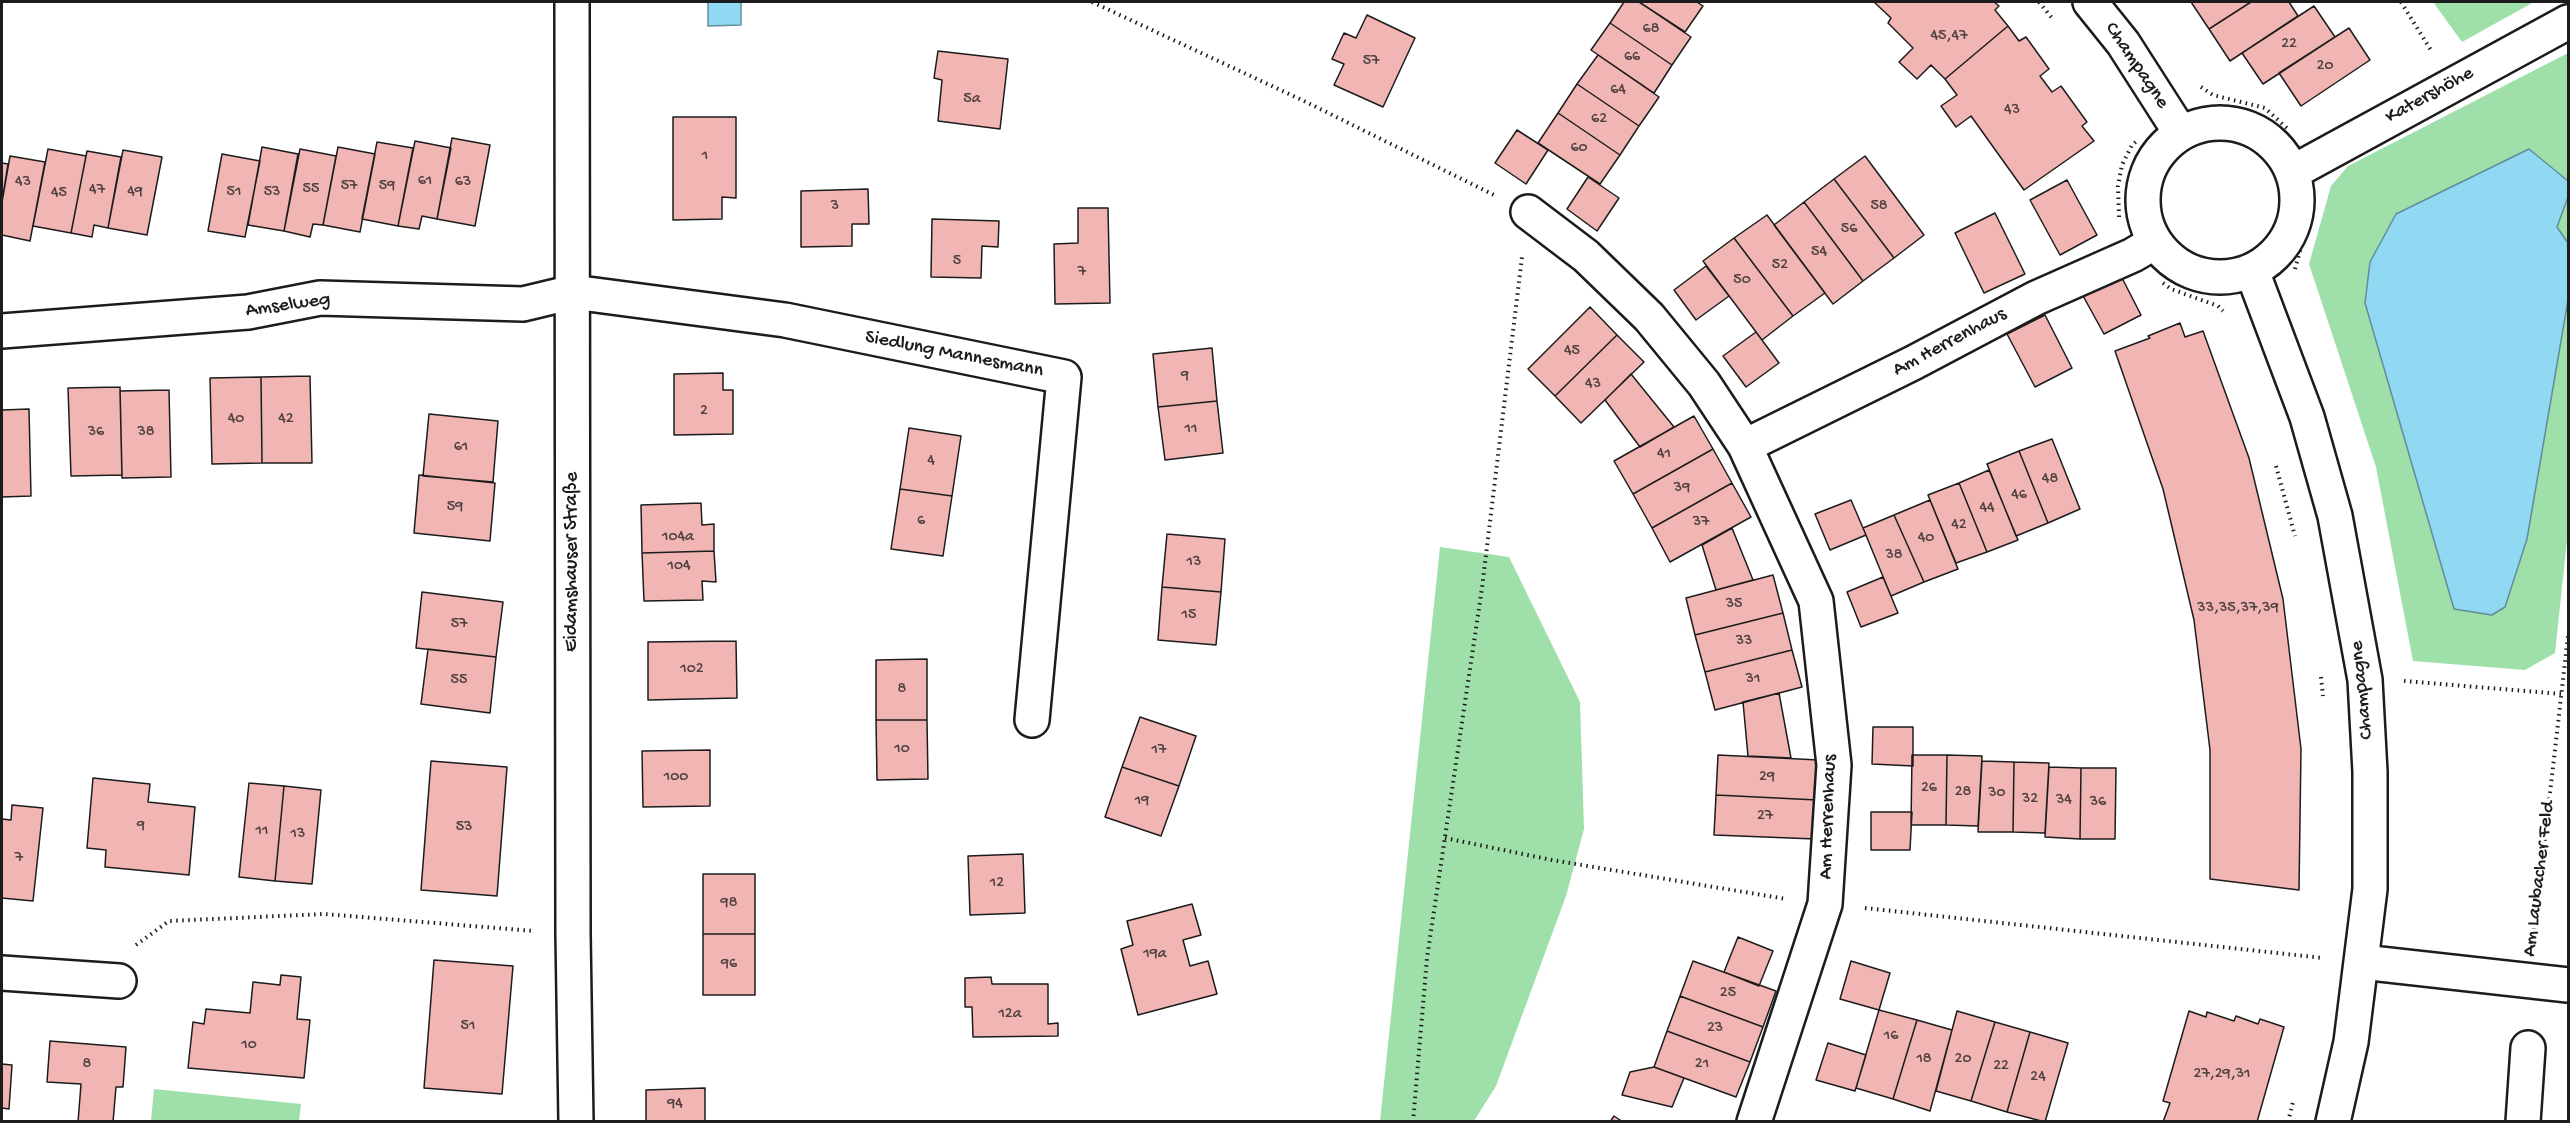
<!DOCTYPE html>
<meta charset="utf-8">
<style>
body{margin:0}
#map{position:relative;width:2570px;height:1123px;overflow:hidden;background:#fff;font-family:"Gochi Hand",sans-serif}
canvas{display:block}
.frame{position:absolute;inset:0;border:3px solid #1c1c1c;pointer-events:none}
</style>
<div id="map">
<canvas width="2570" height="1123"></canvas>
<div class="frame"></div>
</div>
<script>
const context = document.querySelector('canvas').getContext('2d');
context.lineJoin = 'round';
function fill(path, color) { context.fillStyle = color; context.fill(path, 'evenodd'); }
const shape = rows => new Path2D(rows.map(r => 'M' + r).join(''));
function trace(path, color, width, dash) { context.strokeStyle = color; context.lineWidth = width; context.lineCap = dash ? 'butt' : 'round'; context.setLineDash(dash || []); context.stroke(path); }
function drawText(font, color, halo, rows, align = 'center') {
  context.font = font + ' "Gochi Hand",sans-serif'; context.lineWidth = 6; context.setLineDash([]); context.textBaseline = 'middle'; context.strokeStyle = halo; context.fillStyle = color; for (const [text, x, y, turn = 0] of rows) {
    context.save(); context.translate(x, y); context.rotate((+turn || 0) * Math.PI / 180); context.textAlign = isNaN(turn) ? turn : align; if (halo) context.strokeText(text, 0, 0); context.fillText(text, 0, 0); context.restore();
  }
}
fill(shape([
 [2433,2,2534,2,2462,42],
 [2568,53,2568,531,2555,653,2525,670,2413,661,2376,467,2309,264,2331,186,2348,166],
 [1440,547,1509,557,1580,702,1584,829,1566,896,1496,1086,1474,1121,1380,1121],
 [154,1089,301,1104,299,1121,151,1121]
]), '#9edfaa');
const water = shape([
 [708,2,741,2,741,25,708,26,708,2],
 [2529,149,2568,181,2568,197,2557,227,2568,243,2568,300,2527,539,2505,607,2492,615,2454,609,2365,303,2370,262,2396,214,2529,149]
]);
fill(water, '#91d9f2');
trace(water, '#628d9c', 1.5);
const building = shape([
 [1624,2,1639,2,1691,37,1672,65,1610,23,1624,2],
 [1639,2,1697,2,1703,6,1685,32,1639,2],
 [1874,2,1994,2,1999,6,1995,10,2008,26,1945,79,1931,65,1917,79,1899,62,1913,48,1888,23,1891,18,1874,2],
 [2191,2,2251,2,2209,29,2191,2],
 [2251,2,2289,2,2298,16,2230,61,2209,29,2251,2],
 [2314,6,2335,37,2263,84,2242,53,2314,6],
 [1367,15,1415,38,1383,107,1334,85,1344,64,1332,59,1344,33,1356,38,1367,15],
 [1610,23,1672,65,1654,93,1591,50,1610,23],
 [2008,26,2019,41,2026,37,2049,69,2040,76,2052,92,2061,86,2087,122,2082,126,2094,141,2024,190,1971,116,1956,127,1941,106,1957,95,1945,79,2008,26],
 [2349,28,2370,60,2301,106,2279,73,2349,28],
 [938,51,1008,59,1000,129,938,121,942,80,934,78,938,51],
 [1598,55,1659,97,1639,126,1577,84,1598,55],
 [1577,84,1639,126,1620,155,1558,113,1577,84],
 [1558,113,1620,155,1600,184,1538,143,1558,113],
 [673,117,736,117,736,198,722,197,722,219,673,220,673,117],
 [1517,130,1548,150,1526,184,1495,163,1517,130],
 [452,138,490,145,475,226,437,219,452,138],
 [415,141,451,148,437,219,422,216,419,229,398,226,415,141],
 [377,142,413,148,398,226,362,219,377,142],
 [262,147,298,154,284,231,248,225,262,147],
 [338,147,375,154,360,232,323,225,338,147],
 [48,149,86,156,71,233,33,226,48,149],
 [300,149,336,156,323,225,313,224,310,237,284,231,300,149],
 [123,150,162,157,147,235,108,228,123,150],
 [87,151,121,157,108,228,94,225,92,237,71,233,87,151],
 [222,154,260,161,245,237,208,231,222,154],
 [10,156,45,162,30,241,2,235,2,202,10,156],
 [1865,156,1924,235,1894,258,1834,179,1865,156],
 [2,163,8,164,2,202,2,163],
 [1588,177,1619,198,1597,231,1567,209,1588,177],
 [1834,179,1894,258,1863,281,1804,202,1834,179],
 [2067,180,2097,235,2060,255,2030,200,2067,180],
 [868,189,869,224,852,224,852,246,801,247,801,191,868,189],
 [1804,202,1863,281,1833,304,1774,225,1804,202],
 [1078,208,1108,208,1110,303,1055,304,1054,244,1078,243,1078,208],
 [1995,213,2025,274,1984,293,1955,233,1995,213],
 [1767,215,1825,293,1793,316,1734,238,1767,215],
 [932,219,999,221,998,247,982,246,981,278,931,277,932,219],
 [1734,238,1793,316,1762,340,1703,261,1734,238],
 [1706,266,1729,296,1696,320,1674,290,1706,266],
 [2120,274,2141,315,2104,334,2082,294,2120,274],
 [1590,307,1617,335,1555,396,1528,369,1590,307],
 [2045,315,2072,368,2035,387,2007,334,2045,315],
 [2180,323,2185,337,2203,331,2249,458,2283,599,2301,749,2299,890,2210,879,2210,750,2194,620,2163,489,2115,351,2150,338,2148,336,2180,323],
 [1756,332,1779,363,1746,387,1723,356,1756,332],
 [1617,335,1644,362,1581,423,1555,396,1617,335],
 [1212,348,1217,401,1158,407,1153,354,1212,348],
 [723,373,723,390,733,390,733,434,674,435,674,374,723,373],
 [1631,374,1674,427,1640,447,1605,400,1631,374],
 [310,376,312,463,262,463,261,377,310,376],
 [261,377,262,463,212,464,210,378,261,377],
 [120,387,122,475,71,476,68,388,120,387],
 [169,390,171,477,122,478,120,391,169,390],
 [1217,401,1223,453,1165,460,1158,407,1217,401],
 [29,409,31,496,2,497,2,410,29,409],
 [429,414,498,421,493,482,423,476,429,414],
 [1694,416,1713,449,1633,494,1614,461,1694,416],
 [909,428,961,436,952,496,900,489,909,428],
 [2052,439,2080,509,2048,523,2019,451,2052,439],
 [1713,449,1732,483,1652,528,1633,494,1713,449],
 [2019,451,2048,523,2016,536,1987,464,2019,451],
 [1989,470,2018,540,1987,552,1959,483,1989,470],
 [419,475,495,483,490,541,414,533,419,475],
 [1732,483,1751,517,1670,562,1652,528,1732,483],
 [1959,483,1987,552,1956,563,1928,495,1959,483],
 [900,489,952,496,943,556,891,549,900,489],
 [1851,500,1866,535,1830,550,1815,514,1851,500],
 [1930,500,1958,569,1924,582,1894,515,1930,500],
 [701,503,702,525,714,524,714,551,642,553,641,505,701,503],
 [1894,515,1924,582,1891,596,1863,528,1894,515],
 [1732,528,1753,580,1716,590,1702,545,1732,528],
 [1167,534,1225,539,1221,592,1162,587,1167,534],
 [714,551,716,582,702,581,703,600,644,601,642,553,714,551],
 [1773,575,1783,613,1695,635,1686,598,1773,575],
 [1883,577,1898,613,1861,627,1847,592,1883,577],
 [1162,587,1221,592,1216,645,1158,640,1162,587],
 [422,592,503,602,496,657,416,648,422,592],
 [1783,613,1792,650,1705,672,1695,635,1783,613],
 [736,641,737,698,648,700,648,642,736,641],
 [428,649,496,657,490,713,421,704,428,649],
 [1792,650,1802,687,1715,710,1705,672,1792,650],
 [927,659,927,720,876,720,876,660,927,659],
 [1779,693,1791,758,1748,756,1743,702,1779,693],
 [1140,717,1196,736,1179,786,1122,767,1140,717],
 [876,720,927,720,928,779,877,780,876,720],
 [1873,727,1913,727,1913,766,1872,764,1873,727],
 [710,750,710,806,643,807,642,751,710,750],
 [1718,755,1819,760,1817,800,1716,795,1718,755],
 [1912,755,1947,755,1946,825,1911,825,1912,755],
 [1947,755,1982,756,1978,826,1946,825,1947,755],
 [431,761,507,767,497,896,421,890,431,761],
 [1982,761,2014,762,2013,832,1978,832,1982,761],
 [2014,762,2049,763,2045,833,2013,832,2014,762],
 [1122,767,1179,786,1161,836,1105,817,1122,767],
 [2049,767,2081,768,2080,839,2045,837,2049,767],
 [2081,768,2116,768,2115,839,2080,839,2081,768],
 [93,778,150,784,148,802,195,807,189,875,105,867,106,850,87,848,93,778],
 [249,783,284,786,275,881,239,877,249,783],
 [284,786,321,790,312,884,275,881,284,786],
 [1716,795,1817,800,1815,839,1714,835,1716,795],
 [12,805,43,808,33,901,2,898,2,819,11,820,12,805],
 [1871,812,1912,812,1910,850,1871,850,1871,812],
 [1023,854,1025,913,970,915,968,856,1023,854],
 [703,874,755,874,755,934,703,934,703,874],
 [1192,904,1201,935,1183,940,1190,966,1208,961,1217,994,1138,1015,1121,949,1133,945,1127,921,1192,904],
 [703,934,755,934,755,995,703,995,703,934],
 [1738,937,1773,951,1759,986,1724,972,1738,937],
 [434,960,513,966,502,1094,424,1088,434,960],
 [1693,961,1776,991,1763,1027,1680,996,1693,961],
 [1851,961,1890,973,1879,1010,1840,999,1851,961],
 [281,975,301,977,297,1019,310,1020,304,1078,188,1068,193,1022,204,1024,206,1009,250,1013,253,982,280,985,281,975],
 [991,977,992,984,1048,984,1048,1024,1058,1023,1058,1036,973,1037,972,1007,965,1007,965,978,991,977],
 [1680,996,1763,1027,1750,1062,1667,1031,1680,996],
 [1879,1010,1917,1020,1893,1099,1856,1088,1879,1010],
 [1957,1011,1995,1022,1971,1101,1936,1091,1957,1011],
 [2189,1011,2206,1017,2207,1012,2234,1021,2236,1016,2258,1024,2260,1019,2284,1027,2257,1122,2163,1122,2170,1103,2163,1101,2189,1011],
 [1917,1020,1952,1030,1930,1111,1893,1099,1917,1020],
 [1995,1022,2030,1032,2007,1112,1971,1101,1995,1022],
 [1667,1031,1750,1062,1736,1097,1654,1067,1667,1031],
 [2030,1032,2068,1043,2045,1122,2007,1112,2030,1032],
 [50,1041,126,1047,123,1087,116,1087,113,1122,78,1122,81,1084,47,1082,50,1041],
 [1828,1043,1866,1055,1855,1091,1816,1080,1828,1043],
 [2,1064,12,1065,9,1109,2,1108,2,1064],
 [1654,1067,1684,1078,1672,1107,1622,1095,1630,1072,1654,1067],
 [705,1088,705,1121,646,1122,646,1090,705,1088],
 [1614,1116,1623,1122,1610,1122,1614,1116]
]);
fill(building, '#f1b5b3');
trace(building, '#1c1c1c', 1.5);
const minor = shape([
 [572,2,573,934,576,1122],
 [2090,2,2123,43,2180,132],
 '2143 200a77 77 0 1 1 154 0a77 77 0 1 1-154 0Z',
 [2293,172,2568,22],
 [1528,212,1586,256,1649,317,1704,384,1745,446,1816,601,1834,765,1825,904,1754,1122],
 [2252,271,2307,417,2335,516,2365,680,2370,772,2370,889,2351,1042,2333,1122],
 [2,331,248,312,320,298,523,304,573,292,785,320,1064,377,1032,720],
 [1745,446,1913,363,2036,298,2133,255,2155,242],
 [2362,962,2568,985],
 [2,973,119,981],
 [2523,1122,2528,1048]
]);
trace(minor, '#1c1c1c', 38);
trace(shape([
 [1092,2,1304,101,1494,195],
 [2039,2,2052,18],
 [2401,2,2432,52],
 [2201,87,2213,95,2265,108,2289,130],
 [2119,217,2118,186,2122,165,2132,145,2138,140],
 [2295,269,2312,207],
 [2163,283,2171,289,2218,306,2223,311],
 [2276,466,2295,536],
 [2321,677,2323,696],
 [2404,681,2562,694],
 [1445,838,1552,860,1786,899],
 [1865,908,2323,958],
 [2533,942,2568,636],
 [136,945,169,921,324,914,534,931],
 [1413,1122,1427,958,1482,588,1522,257],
 [2288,1122,2293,1102]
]), '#1c1c1c', 4, [1.5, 4.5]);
trace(minor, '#fff', 33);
drawText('16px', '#514242', null, [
 ["68",1651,30],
 ["45,47",1949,37],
 ["22",2289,45],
 ["66",1632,58],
 ["57",1371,62],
 ["20",2325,67],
 ["64",1618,91],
 ["5a",972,100],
 ["43",2012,111],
 ["62",1599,120],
 ["60",1579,149],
 ["1",705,157],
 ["61",425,182],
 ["43",23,183],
 ["63",463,183],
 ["57",349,187],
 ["59",387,187],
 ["55",311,190],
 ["47",97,191],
 ["49",135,193],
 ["51",234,193],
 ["53",272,193],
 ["45",59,194],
 ["3",835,207],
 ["58",1879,207],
 ["56",1849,230],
 ["54",1819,253],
 ["5",957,262],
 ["52",1780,266],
 ["7",1082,273],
 ["50",1742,281],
 ["45",1572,352],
 ["9",1185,377],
 ["43",1593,385],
 ["2",704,412],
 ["40",236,420],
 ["42",286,420],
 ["11",1191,430],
 ["36",96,433],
 ["38",146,433],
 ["61",461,448],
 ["41",1664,455],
 ["4",931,462],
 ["48",2050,480],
 ["39",1682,489],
 ["46",2019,496],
 ["59",455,508],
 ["44",1987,509],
 ["6",921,522],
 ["37",1701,523],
 ["42",1959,526],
 ["104a",678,538],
 ["40",1926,539],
 ["38",1894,556],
 ["13",1194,563],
 ["104",679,567],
 ["35",1734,605],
 ["33,35,37,39",2238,609],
 ["15",1189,616],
 ["57",459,625],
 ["33",1744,642],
 ["102",692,670],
 ["31",1753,680],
 ["55",459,681],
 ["8",902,690],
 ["10",902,750],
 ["17",1159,751],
 ["100",676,778],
 ["29",1767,778],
 ["26",1929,789],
 ["28",1963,793],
 ["30",1997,794],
 ["32",2030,800],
 ["34",2064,801],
 ["19",1142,802],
 ["36",2098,803],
 ["27",1765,817],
 ["9",141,827],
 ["53",464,828],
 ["11",262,832],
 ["13",298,835],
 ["7",19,859],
 ["12",997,884],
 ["98",729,904],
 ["19a",1155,955],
 ["96",729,965],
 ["25",1728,994],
 ["12a",1010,1015],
 ["51",468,1027],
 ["23",1715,1029],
 ["16",1891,1037],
 ["10",249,1046],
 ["18",1924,1060],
 ["20",1963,1060],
 ["8",87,1065],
 ["21",1702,1065],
 ["22",2001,1067],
 ["27,29,31",2222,1075],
 ["24",2038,1078],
 ["94",675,1105]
]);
drawText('20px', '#1c1c1c', '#fff', [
 ["Champagne",2136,66,56],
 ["Katershöhe",2430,96,-29],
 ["Amselweg",288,306,-8],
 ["Am Herrenhaus",1950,343,-28],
 ["Siedlung Mannesmann",954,355,11],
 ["Eidamshauser Straße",573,562,-90],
 ["Champagne",2363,690,-96],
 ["Am Herrenhaus",1829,817,-88],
 ["Am Laubacher Feld",2540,879,-83]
]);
</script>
